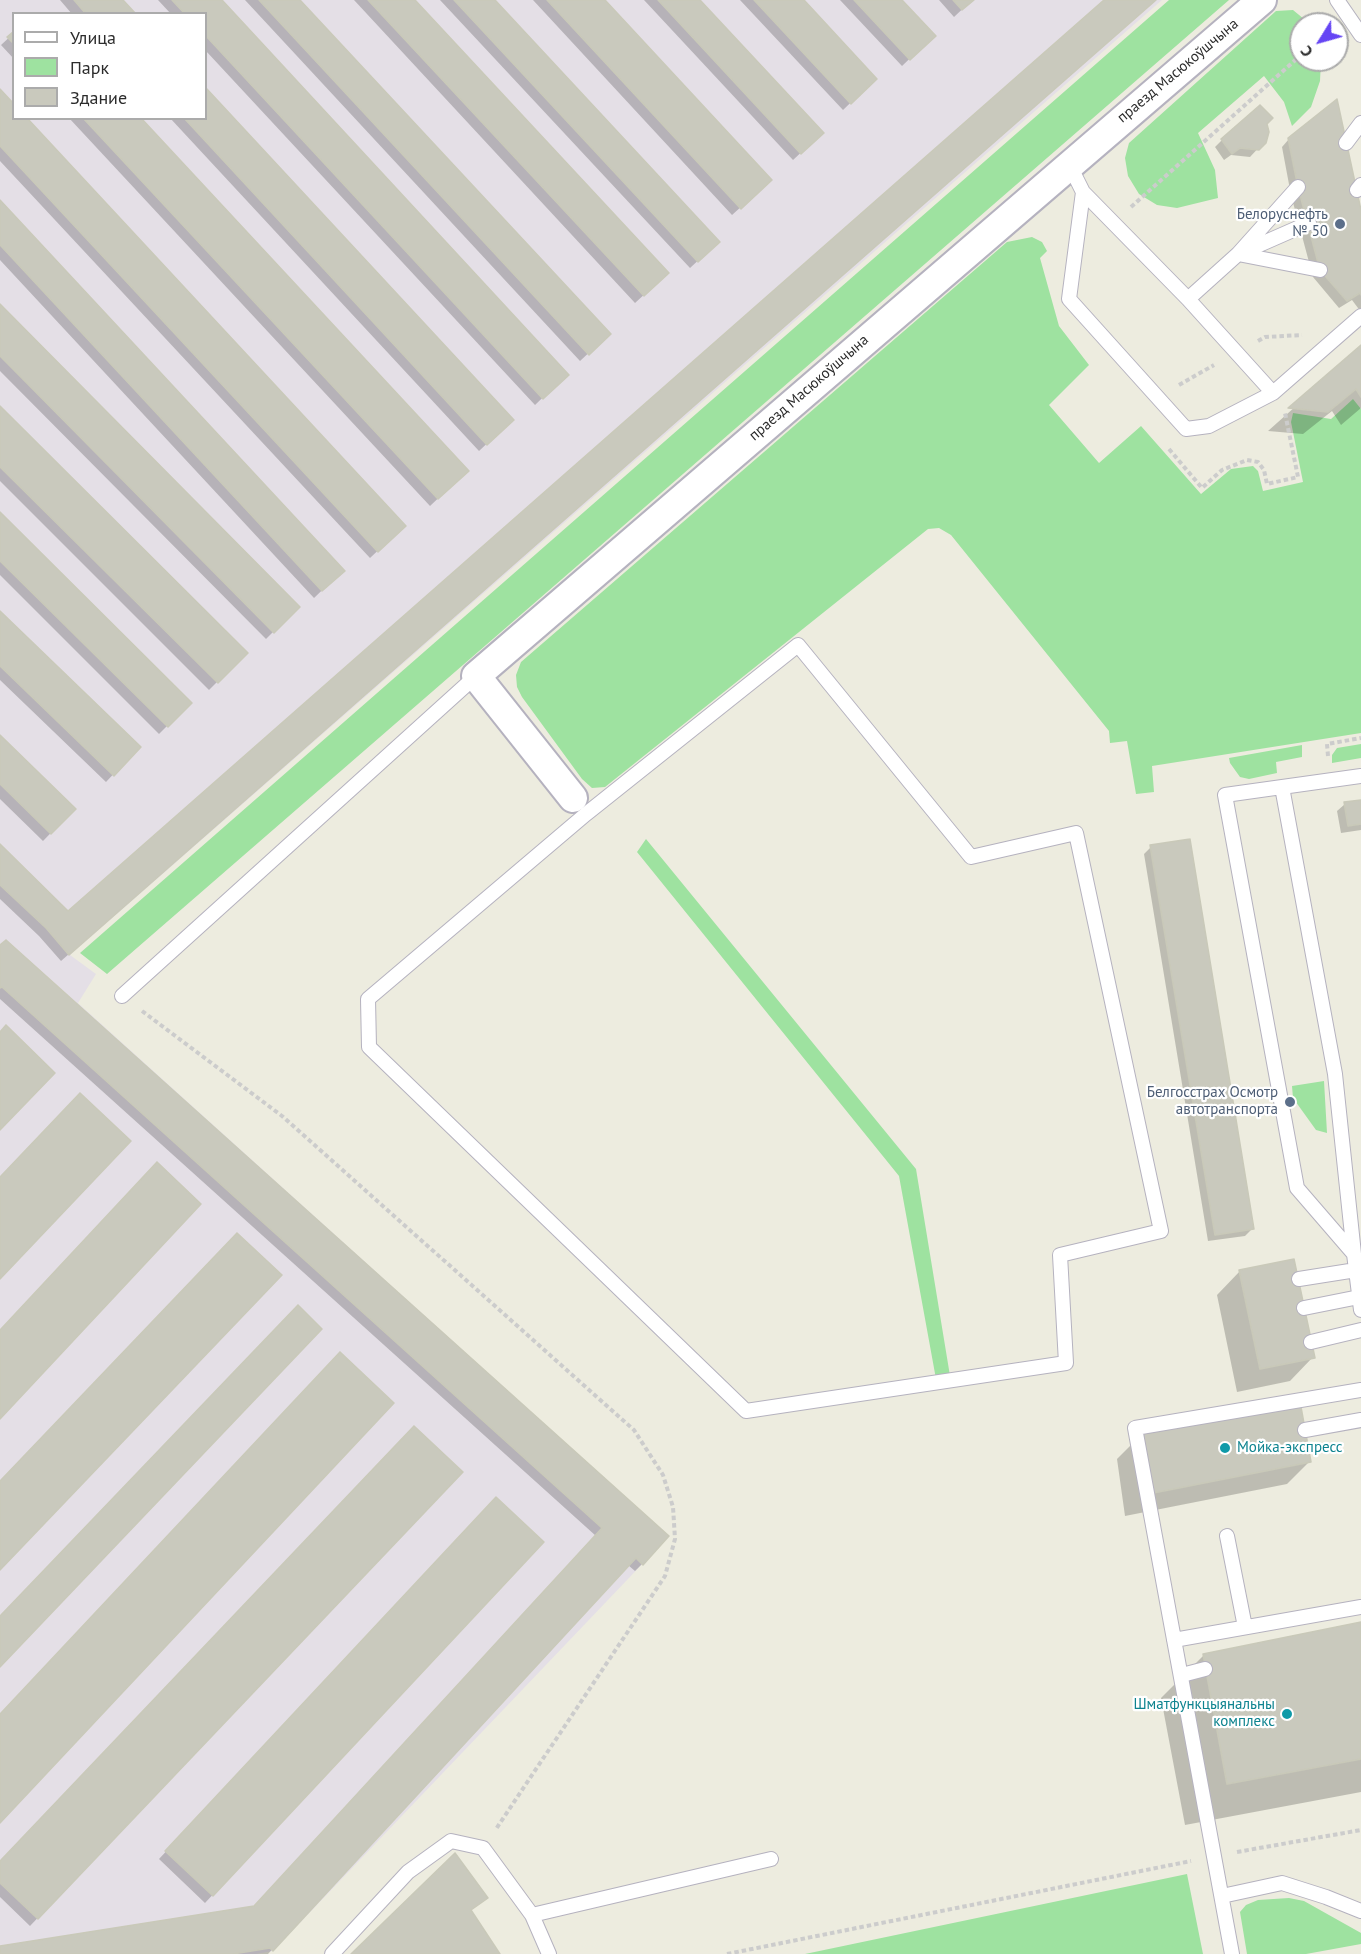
<!DOCTYPE html>
<meta charset="utf-8">
<style>
body{margin:0}
#map{position:relative;width:1361px;height:1954px;overflow:hidden;background:#edecdf;font-family:"PT Sans",sans-serif}
canvas{display:block}
.legend{position:absolute;left:12px;top:12px;width:195px;height:108px;box-sizing:border-box;background:#fff;border:2px solid #ababab;margin:0;padding:8px 10px;list-style:none;font-size:18px;color:#2c2c2c}
.legend li{display:flex;align-items:center;gap:12px;height:30px}
.legend b{width:30px;border:2px solid #ababab}
.north{position:absolute;left:1289px;top:12px;width:60px;height:60px;box-sizing:border-box;background:#fff;border:2px solid #ababab;border-radius:50%;rotate:233deg;font-size:16px;font-weight:700;line-height:24px;text-align:center;color:#2c2c2c}
.north::after{content:'';display:block;margin:auto;width:21px;height:27px;background:#6545f4;clip-path:polygon(50% 0,100% 100%,50% 72%,0 100%)}
</style>
<div id="map">
<canvas width="1361" height="1954"></canvas>
<ul class="legend">
<li><b style="height:8px;background:#fff"></b>Улица</li>
<li><b style="height:16px;background:#9ee2a0"></b>Парк</li>
<li><b style="height:16px;background:#c9c9bd"></b>Здание</li>
</ul>
<div class="north">С</div>
</div>
<script>
const context = document.querySelector('canvas').getContext('2d');
context.lineJoin = 'round';
function fill(path, color) { context.fillStyle = color; context.fill(path, 'evenodd'); }
const shape = rows => new Path2D(rows.map(r => 'M' + r).join(''));
function trace(path, color, width, dash) { context.strokeStyle = color; context.lineWidth = width; context.lineCap = dash ? 'butt' : 'round'; context.setLineDash(dash || []); context.stroke(path); }
function drawText(font, color, halo, rows, align = 'center') {
  context.font = font + ' "PT Sans",sans-serif'; context.lineWidth = 4.5; context.setLineDash([]); context.textBaseline = 'middle'; context.strokeStyle = halo; context.fillStyle = color; for (const [text, x, y, turn = 0] of rows) {
    context.save(); context.translate(x, y); context.rotate((+turn || 0) * Math.PI / 180); context.textAlign = isNaN(turn) ? turn : align; if (halo) context.strokeText(text, 0, 0); context.fillText(text, 0, 0); context.restore();
  }
}
fill(shape([
 [0,0,1162,0,70,955,96,974,78,1003,669,1536,273,1951,256,1954,0,1954],
 [14,14,206,14,206,118,14,118]
]), '#e4dfe6');
fill(shape([
 [1169,0,1229,0,107,974,80,953],
 [1293,10,1310,24,1301,24,1301,60,1321,60,1320,81,1311,107,1292,126,1284,102,1264,76,1198,133,1215,170,1218,198,1177,208,1157,205,1139,194,1128,176,1125,158,1129,143,1276,11],
 [1032,237,1042,242,1047,251,1040,258,1059,326,1089,365,1049,405,1099,463,1141,426,1201,494,1231,469,1253,466,1258,471,1263,491,1303,482,1291,422,1293,413,1331,419,1353,399,1361,409,1361,733,1152,766,1154,792,1136,794,1127,741,1110,743,1109,731,951,535,939,528,928,529,605,787,592,788,582,779,522,697,517,687,516,675,521,662,1007,242],
 [1361,744,1361,758,1332,763,1332,755,1337,748],
 [1302,745,1302,757,1276,762,1277,773,1249,779,1240,777,1230,763,1229,758],
 [646,839,916,1169,951,1382,936,1379,899,1176,637,852],
 [1324,1081,1327,1133,1316,1130,1293,1098,1292,1086],
 [1187,1874,1203,1954,805,1954],
 [1289,1898,1304,1901,1361,1933,1361,1944,1306,1954,1247,1954,1240,1912,1246,1905,1258,1900]
]), '#9ee2a0');
fill(shape([
 [60,0,121,0,134,14,72,14],
 [158,0,220,0,567,374,535,405,206,51,206,14,171,14],
 [245,0,298,0,609,334,580,361],
 [354,0,413,0,660,280,635,303],
 [440,0,493,0,718,242,690,268],
 [533,0,603,0,763,187,732,215],
 [644,0,698,0,822,133,793,160],
 [740,0,802,0,875,79,843,110],
 [840,0,900,0,926,43,902,66],
 [939,0,972,0,954,17],
 [1107,0,1155,0,61,961,39,936,0,899,0,846,68,913],
 [14,33,14,59,1,45],
 [0,91,14,118,404,526,370,558,0,161],
 [206,91,512,420,479,451,170,118,206,118],
 [69,118,139,118,467,471,430,506],
 [1266,124,1264,142,1250,157,1231,155,1224,160,1215,147,1222,140],
 [1289,139,1361,218,1361,312,1352,300,1339,308,1313,277,1291,195,1282,147],
 [0,202,342,571,314,598,0,260],
 [0,307,298,607,266,639,0,371],
 [1361,348,1361,408,1341,425,1332,411,1303,434,1268,431],
 [0,408,246,653,209,690,0,481],
 [0,514,190,703,159,734,0,575],
 [0,613,139,747,106,782,0,680],
 [0,737,74,809,43,841,0,799],
 [1361,801,1361,830,1341,833,1337,811,1345,804],
 [1151,847,1253,1228,1245,1236,1208,1241,1144,854],
 [0,947,642,1564,635,1571,628,1565,268,1954,0,1954,0,1948,254,1907,596,1536,0,999],
 [1240,1271,1313,1357,1290,1381,1237,1392,1217,1295],
 [1141,1435,1310,1461,1287,1484,1125,1516,1117,1459],
 [461,1472,30,1926,0,1897,0,1863],
 [488,1506,542,1542,205,1903,159,1859],
 [1361,1623,1361,1792,1185,1825,1161,1698,1203,1656]
]), '#0003');
const building = shape([
 [74,0,123,0,136,14,86,14,74,0],
 [172,0,222,0,569,375,543,399,206,36,206,14,185,14,172,0],
 [259,0,300,0,611,334,589,355,259,0],
 [368,0,415,0,669,273,644,296,368,0],
 [454,0,495,0,720,242,698,262,454,0],
 [547,0,605,0,772,180,741,209,547,0],
 [658,0,700,0,824,133,801,154,658,0],
 [754,0,804,0,877,79,851,104,754,0],
 [854,0,902,0,936,36,910,60,854,0],
 [953,0,974,0,962,10,953,0],
 [1104,0,1156,0,69,955,46,928,0,885,0,844,68,911,1104,0],
 [14,31,14,44,7,37,14,31],
 [206,88,514,420,487,445,184,118,206,118,206,88],
 [0,89,14,104,14,118,27,118,406,526,378,552,0,146,0,89],
 [1337,99,1361,210,1361,295,1360,293,1347,301,1320,270,1298,187,1288,138,1337,99],
 [1260,105,1273,118,1267,124,1269,132,1266,143,1259,150,1240,148,1232,154,1221,139,1260,105],
 [83,118,141,118,469,471,438,499,83,118],
 [0,200,345,571,322,591,0,245,0,200],
 [0,304,300,607,274,633,0,356,0,304],
 [1361,345,1361,397,1356,389,1328,412,1288,408,1361,345],
 [0,406,248,653,218,683,0,467,0,406],
 [0,512,192,703,168,727,0,561,0,512],
 [0,611,141,747,114,776,0,666,0,611],
 [0,735,76,809,51,834,0,784,0,735],
 [1361,800,1361,824,1348,826,1344,802,1361,800],
 [1190,839,1254,1229,1215,1235,1150,845,1190,839],
 [6,940,669,1536,643,1565,636,1558,273,1951,270,1948,233,1954,0,1954,0,1946,254,1906,602,1528,2,987,0,988,0,945,6,940],
 [6,1025,55,1073,0,1130,0,1032,6,1025],
 [80,1093,131,1141,0,1279,0,1177,80,1093],
 [157,1162,201,1204,0,1419,0,1330,157,1162],
 [237,1233,282,1275,0,1570,0,1481,237,1233],
 [1294,1259,1315,1358,1260,1369,1239,1270,1294,1259],
 [298,1305,322,1329,0,1667,0,1616,298,1305],
 [340,1352,394,1403,0,1823,0,1714,340,1352],
 [1301,1407,1311,1462,1148,1494,1140,1434,1301,1407],
 [414,1426,463,1472,38,1919,0,1883,0,1861,414,1426],
 [496,1497,544,1542,213,1896,165,1851,496,1497],
 [1361,1622,1361,1759,1227,1784,1203,1654,1361,1622],
 [455,1853,488,1898,471,1910,500,1954,351,1954,455,1853]
]);
fill(building, '#c9c9bd');
trace(building, '#c9c9b9', 1.5);
const service = shape([
 [1337,0,1361,35],
 [1346,143,1361,123],
 [1069,164,1083,192,1188,299,1238,254,1298,187],
 [1357,190,1361,185],
 [1083,192,1069,299,1186,429,1209,426,1273,393,1361,316],
 [1243,252,1309,223],
 [1238,254,1320,270],
 [1188,299,1273,393],
 [798,645,971,857,1076,833,1161,1231,1060,1255,1066,1363,746,1411,369,1047,368,999,586,814,798,645],
 [1361,776,1225,795,1297,1188,1354,1254,1361,1310],
 [1282,787,1335,1074,1354,1254],
 [122,996,476,676],
 [1299,1279,1356,1270],
 [1304,1308,1359,1297],
 [1311,1342,1361,1330],
 [1305,1430,1361,1420],
 [1227,1536,1245,1627],
 [1174,1640,1361,1607],
 [1182,1675,1205,1669],
 [1222,1896,1282,1883,1326,1897,1361,1911],
 [332,1954,408,1872,451,1841,483,1848,532,1915],
 [549,1954,532,1915,771,1859],
 [1232,1954,1135,1428,1361,1390]
]);
const minor = shape([
 [573,798,476,676,1262,0]
]);
trace(service, '#b5b2bf', 16);
trace(minor, '#b5b2bf', 32);
trace(shape([
 [1131,207,1301,55],
 [1258,341,1265,337,1302,335],
 [1179,385,1214,365],
 [1169,449,1202,488,1222,470,1247,460,1258,462,1264,470,1267,484,1298,477,1285,413],
 [1328,756,1327,744,1361,738],
 [142,1011,282,1116,634,1430,663,1475,673,1507,675,1539,665,1576,496,1829],
 [1237,1852,1361,1830],
 [727,1954,1191,1861]
]), '#ccc', 4, [4.5, 3]);
trace(service, '#fff', 14);
trace(minor, '#fff', 28);
for (const [x, y, r, color] of [
 [1340,224,6,"#5c6f8a"],
 [1290,1102,6,"#5c6f8a"],
 [1225,1448,6,"#0f9aa8"],
 [1287,1714,6,"#0f9aa8"]
]) { const dot = new Path2D(); dot.arc(x, y, r, 0, 2 * Math.PI); context.fillStyle = color; context.fill(dot); trace(dot, '#fff', 2); }
drawText('15px', '#2c2c2c', '#fff', [
 ["праезд Масюкоўшчына",1178,71,-40],
 ["праезд Масюкоўшчына",809,388,-41]
]);
drawText('15px', '#4e5e75', '#fff', [
 ["Белоруснефть",1328,215],
 ["№ 50",1328,232],
 ["Белгосстрах Осмотр",1278,1093],
 ["автотранспорта",1278,1110]
], 'right');
drawText('15px', '#0d838f', '#fff', [
 ["Мойка-экспресс",1237,1448],
 ["Шматфункцыянальны",1275,1705,"right"],
 ["комплекс",1275,1722,"right"]
], 'left');
</script>
